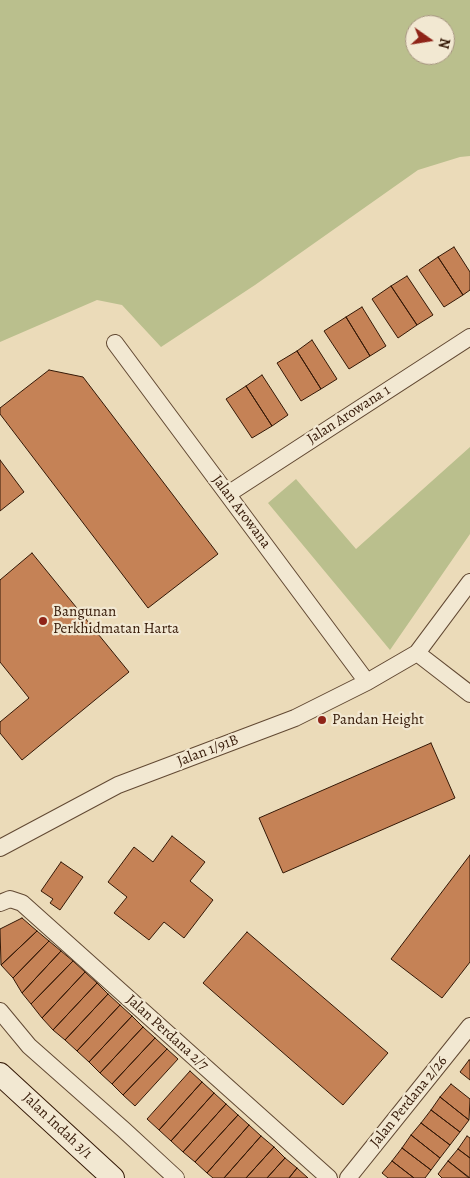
<!DOCTYPE html>
<style>
body{margin:0}
#map{position:relative;width:470px;height:1178px;overflow:hidden;background:#ebdbb9;font-family:Alegreya,serif}
canvas{display:block}
.north{position:absolute;left:405px;top:15px;width:50px;height:50px;box-sizing:border-box;background:#f2e8d2;border:1px solid #a69580;border-radius:50%;rotate:103deg;font-size:14px;font-weight:700;line-height:20px;text-align:center;color:#341806}
.north::after{content:'';display:block;margin:auto;width:18px;height:22px;background:#8f2418;clip-path:polygon(50% 0,100% 100%,50% 72%,0 100%)}
</style>
<div id="map">
<canvas width="470" height="1178"></canvas>
<div class="north">N</div>
</div>
<script>
const context = document.querySelector('canvas').getContext('2d');
context.lineJoin = 'round';
function fill(path, color) { context.fillStyle = color; context.fill(path, 'evenodd'); }
const shape = rows => new Path2D(rows.map(r => 'M' + r).join(''));
function trace(path, color, width, dash) { context.strokeStyle = color; context.lineWidth = width; context.lineCap = dash ? 'butt' : 'round'; context.setLineDash(dash || []); context.stroke(path); }
function drawText(font, color, halo, rows, align = 'center') {
  context.font = font + ' Alegreya,serif'; context.lineWidth = 4.5; context.setLineDash([]); context.textBaseline = 'middle'; context.strokeStyle = halo; context.fillStyle = color; for (const [text, x, y, turn = 0] of rows) {
    context.save(); context.translate(x, y); context.rotate((+turn || 0) * Math.PI / 180); context.textAlign = isNaN(turn) ? turn : align; if (halo) context.strokeText(text, 0, 0); context.fillText(text, 0, 0); context.restore();
  }
}
fill(shape([
 [0,0,470,0,470,156,460,157,418,170,255,285,161,347,122,305,97,300,0,342],
 [415,25,445,25,445,55,415,55],
 [470,447,470,534,390,650,268,503,296,479,356,549]
]), '#babf8d');
const building = shape([
 [454,247,470,272,470,290,463,295,438,257,454,247],
 [438,257,463,295,444,307,419,270,438,257],
 [407,276,433,315,417,325,391,286,407,276],
 [391,286,417,325,398,338,372,299,391,286],
 [362,307,386,346,370,356,346,317,362,307],
 [346,317,370,356,349,369,324,331,346,317],
 [312,340,337,379,321,389,297,351,312,340],
 [297,351,321,389,301,401,277,363,297,351],
 [49,370,83,377,218,554,148,608,0,414,0,408,49,370],
 [262,375,288,415,272,426,246,386,262,375],
 [246,386,272,426,252,438,226,399,246,386],
 [0,460,24,492,0,511,0,460],
 [32,553,129,672,22,760,0,733,0,722,29,698,0,662,0,580,32,553],
 [431,743,455,798,283,873,259,818,431,743],
 [172,836,205,862,190,881,213,900,184,938,164,922,149,940,114,913,127,897,108,882,134,847,153,862,172,836],
 [470,855,470,962,442,998,391,959,470,855],
 [61,862,83,877,60,910,50,903,53,899,41,891,61,862],
 [22,918,37,931,1,965,0,929,22,918],
 [37,931,49,941,13,978,1,965,37,931],
 [247,932,388,1053,343,1105,203,983,247,932],
 [49,941,61,951,22,993,13,978,49,941],
 [61,951,73,961,31,1004,22,993,61,951],
 [73,961,85,972,42,1018,31,1004,73,961],
 [85,972,97,983,53,1030,42,1018,85,972],
 [97,983,108,994,65,1040,53,1030,97,983],
 [108,994,120,1005,77,1051,65,1040,108,994],
 [120,1005,132,1016,89,1062,77,1051,120,1005],
 [132,1016,143,1027,100,1073,89,1062,132,1016],
 [143,1027,155,1038,112,1084,100,1073,143,1027],
 [155,1038,167,1049,123,1095,112,1084,155,1038],
 [167,1049,178,1059,135,1106,123,1095,167,1049],
 [469,1060,470,1060,470,1080,460,1072,469,1060],
 [190,1071,202,1082,159,1130,147,1119,190,1071],
 [202,1082,214,1093,171,1141,159,1130,202,1082],
 [451,1084,470,1099,469,1120,440,1097,451,1084],
 [214,1093,226,1104,183,1152,171,1141,214,1093],
 [440,1097,469,1120,460,1132,431,1110,440,1097],
 [226,1104,238,1115,195,1162,183,1152,226,1104],
 [431,1110,460,1132,450,1145,421,1123,431,1110],
 [238,1115,249,1125,207,1173,195,1162,238,1115],
 [421,1123,450,1145,440,1158,411,1135,421,1123],
 [249,1125,261,1136,224,1178,213,1178,207,1173,249,1125],
 [411,1135,440,1158,431,1170,402,1148,411,1135],
 [261,1136,274,1147,246,1178,224,1178,261,1136],
 [467,1136,470,1138,470,1158,458,1149,467,1136],
 [274,1147,285,1158,267,1178,246,1178,274,1147],
 [402,1148,431,1170,425,1178,414,1178,392,1161,402,1148],
 [458,1149,470,1158,470,1178,448,1161,458,1149],
 [285,1158,297,1168,289,1178,267,1178,285,1158],
 [392,1161,414,1178,388,1178,382,1173,392,1161],
 [448,1161,469,1178,442,1178,438,1174,448,1161],
 [297,1168,308,1178,289,1178,297,1168]
]);
fill(building, '#c58256');
trace(building, '#341806', 1);
const street = shape([
 [115,343,367,682],
 [228,494,470,337],
 [417,653,470,694],
 [0,848,118,785,295,718,367,682,417,653,470,582],
 [0,903,10,899,22,903,329,1178],
 [0,1011,29,1046,124,1130,176,1178],
 [348,1178,470,1026]
]);
const secondary = shape([
 [0,1074,113,1178]
]);
trace(street, '#624933', 18);
trace(secondary, '#341806', 24);
trace(street, '#f2e8d2', 16);
trace(secondary, '#f2e8d2', 22);
for (const [x, y, r, color] of [
 [43,621,5,"#8f2418"],
 [322,720,5,"#8f2418"]
]) { const dot = new Path2D(); dot.arc(x, y, r, 0, 2 * Math.PI); context.fillStyle = color; context.fill(dot); trace(dot, '#f2e8d2', 2); }
drawText('15px', '#341806', '#f2e8d2', [
 ["Jalan Arowana 1",349,415,-33],
 ["Jalan Arowana",241,512,53],
 ["Jalan 1/91B",208,751,-21],
 ["Jalan Perdana 2/7",167,1033,42],
 ["Jalan Perdana 2/26",409,1102,-51],
 ["Jalan Indah 3/1",57,1126,43]
]);
drawText('15px', '#341806', '#f2e8d2', [
 ["Bangunan",53,612],
 ["Perkhidmatan Harta",53,629],
 ["Pandan Height",332,720]
], 'left');
</script>
